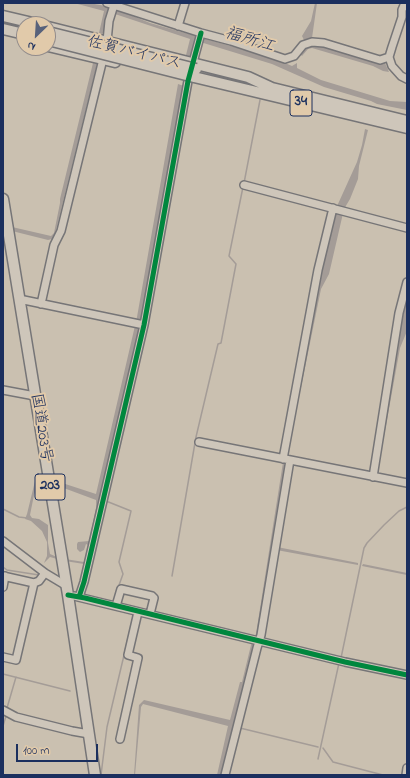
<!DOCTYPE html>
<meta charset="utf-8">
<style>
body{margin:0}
#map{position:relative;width:410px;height:778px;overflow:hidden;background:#cac0b0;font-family:"Indie Flower",sans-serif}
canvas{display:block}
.frame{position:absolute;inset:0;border:4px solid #1b2f5e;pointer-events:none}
.north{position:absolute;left:16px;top:16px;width:40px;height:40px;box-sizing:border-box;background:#e1caaa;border:1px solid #928c8c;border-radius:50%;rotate:205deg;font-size:11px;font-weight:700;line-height:16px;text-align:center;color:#1b2f5e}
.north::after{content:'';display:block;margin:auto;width:14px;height:18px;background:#58627b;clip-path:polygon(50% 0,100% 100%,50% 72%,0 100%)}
.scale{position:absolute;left:16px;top:744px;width:82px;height:18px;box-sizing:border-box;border:2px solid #1b2f5e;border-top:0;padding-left:5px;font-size:12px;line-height:14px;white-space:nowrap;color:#1b2f5e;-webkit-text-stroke:3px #e1caaa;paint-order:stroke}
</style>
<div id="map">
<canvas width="410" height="778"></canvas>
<div class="frame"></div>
<div class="north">N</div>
<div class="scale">100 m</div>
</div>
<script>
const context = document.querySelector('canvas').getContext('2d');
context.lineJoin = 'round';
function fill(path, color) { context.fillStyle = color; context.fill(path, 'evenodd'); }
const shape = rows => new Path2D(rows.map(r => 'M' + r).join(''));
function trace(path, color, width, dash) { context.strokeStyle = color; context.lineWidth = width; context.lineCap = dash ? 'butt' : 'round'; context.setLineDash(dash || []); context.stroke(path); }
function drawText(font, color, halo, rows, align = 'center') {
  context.font = font + ' "Indie Flower","Klee One",sans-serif'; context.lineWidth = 4; context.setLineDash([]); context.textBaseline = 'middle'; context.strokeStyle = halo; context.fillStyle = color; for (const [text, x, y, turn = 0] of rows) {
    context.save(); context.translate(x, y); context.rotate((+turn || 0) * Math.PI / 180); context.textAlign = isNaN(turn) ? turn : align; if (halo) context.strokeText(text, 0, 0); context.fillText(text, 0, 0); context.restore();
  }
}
fill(shape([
 [74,3,89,3,111,7,150,23,276,59,292,66,297,63,297,68,321,80,390,101,407,102,407,110,377,104,371,101,324,87,272,64,197,41,192,57,186,55,190,39,109,12,105,34,99,33,104,11],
 [315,3,317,3,312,38,304,40,302,36,311,21],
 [315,44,328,47,356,57,377,63,385,63,389,72,383,71,373,66,312,48,308,49,302,56,300,54,304,48],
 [93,63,97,64,55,234,52,239,48,240,12,231,12,227,51,236,54,233,60,203,60,199],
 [178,84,184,86,142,320,90,547,84,564,65,561,65,559,84,562,88,545,86,544,84,550,80,552,77,549,77,544,78,542,89,541,96,508,96,500,53,484,53,480,96,494,137,317],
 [365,129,368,130,359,166,358,179,350,199,344,209,329,274,321,289,287,456,272,546,358,563,358,565,271,549,258,635,254,647,222,775,217,775,228,726,143,704,141,707,135,775,134,775,139,705,144,700,230,720,240,682,242,682,251,645,256,634,284,456,306,344,334,214,337,212,338,204,357,162,362,145],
 [407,297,407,331,400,348,379,464,376,463,402,312],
 [39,478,43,479,45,482,37,487,34,495,30,515,32,518,39,519,48,525,48,543,50,554,57,557,57,559,50,557,44,563,47,556,47,542,42,531,31,521,25,519,27,514,35,481],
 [363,564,407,573,407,575,362,566]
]), '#a49c97');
trace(shape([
 [244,183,260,100],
 [106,501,131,511,119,562,123,574,118,588],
 [3,509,19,517,27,518],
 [3,567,7,570,39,575],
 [172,576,196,437,218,344,221,343,236,264,229,256,243,187],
 [341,658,364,548,367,543,384,525,399,511,407,507],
 [3,674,70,691],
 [7,708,16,677],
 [3,726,6,716],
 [240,728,318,747],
 [323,748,333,762,383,775],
 [318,759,339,663],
 [101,775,107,727,134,613]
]), '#a49c97', 1.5);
const minor = shape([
 [107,3,201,33,231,41,285,59,294,56,303,45,312,42,324,43,380,60,389,57],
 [405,3,402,10,402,17,392,47,389,57,392,66,401,76,407,79],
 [178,26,185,3],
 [107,41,109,21,114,5],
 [244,185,407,228],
 [19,299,144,325],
 [41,304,54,245,61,231,103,59],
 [3,390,35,396],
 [199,442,407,483],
 [283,459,318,270,333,208],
 [373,477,399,313,407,282],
 [3,541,45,573,65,585],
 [3,576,34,583,39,581,45,573],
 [3,587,5,576],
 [74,596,345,662,407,675],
 [79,597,84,582,144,325,188,81,201,33],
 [116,606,121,589,152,596,154,598,150,614],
 [3,657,16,660,34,583],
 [3,710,16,717,72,731,89,734],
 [120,739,138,658,128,655,138,612],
 [225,775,257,648,261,635,290,460],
 [406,775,407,768]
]);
const highway = shape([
 [3,16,37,24],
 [48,27,248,77,274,89],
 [3,29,24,34],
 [48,46,115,62],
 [194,77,407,128],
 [268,87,407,121],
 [3,199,68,595,95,775]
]);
trace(minor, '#767577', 10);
trace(highway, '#767577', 13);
trace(minor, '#cec6ba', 7);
trace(highway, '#cec6ba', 10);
const highwayBridge = shape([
 [48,32,196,69],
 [48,40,194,77]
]);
trace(highwayBridge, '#767577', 13, []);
trace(highwayBridge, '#cec6ba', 10);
trace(shape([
 [68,595,85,598,345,662,407,675],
 [79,597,84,582,144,325,188,81,201,33]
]), '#00873e', 5);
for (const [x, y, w] of [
 [301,103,22],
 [50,487,30]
]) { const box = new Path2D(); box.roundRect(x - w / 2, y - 13, w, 26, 3); context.fillStyle = '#e1caaa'; context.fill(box); trace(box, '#1b2f5e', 1); }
drawText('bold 15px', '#1b2f5e', null, [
 ["34",301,103],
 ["203",50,487]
]);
drawText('16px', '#1b2f5e', '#e1caaa', [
 ["佐賀バイパス",134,54,14],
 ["国道203号",40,428,81]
]);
drawText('italic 17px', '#2d3d65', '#e1caaa', [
 ["福所江",249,41,17]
]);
</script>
